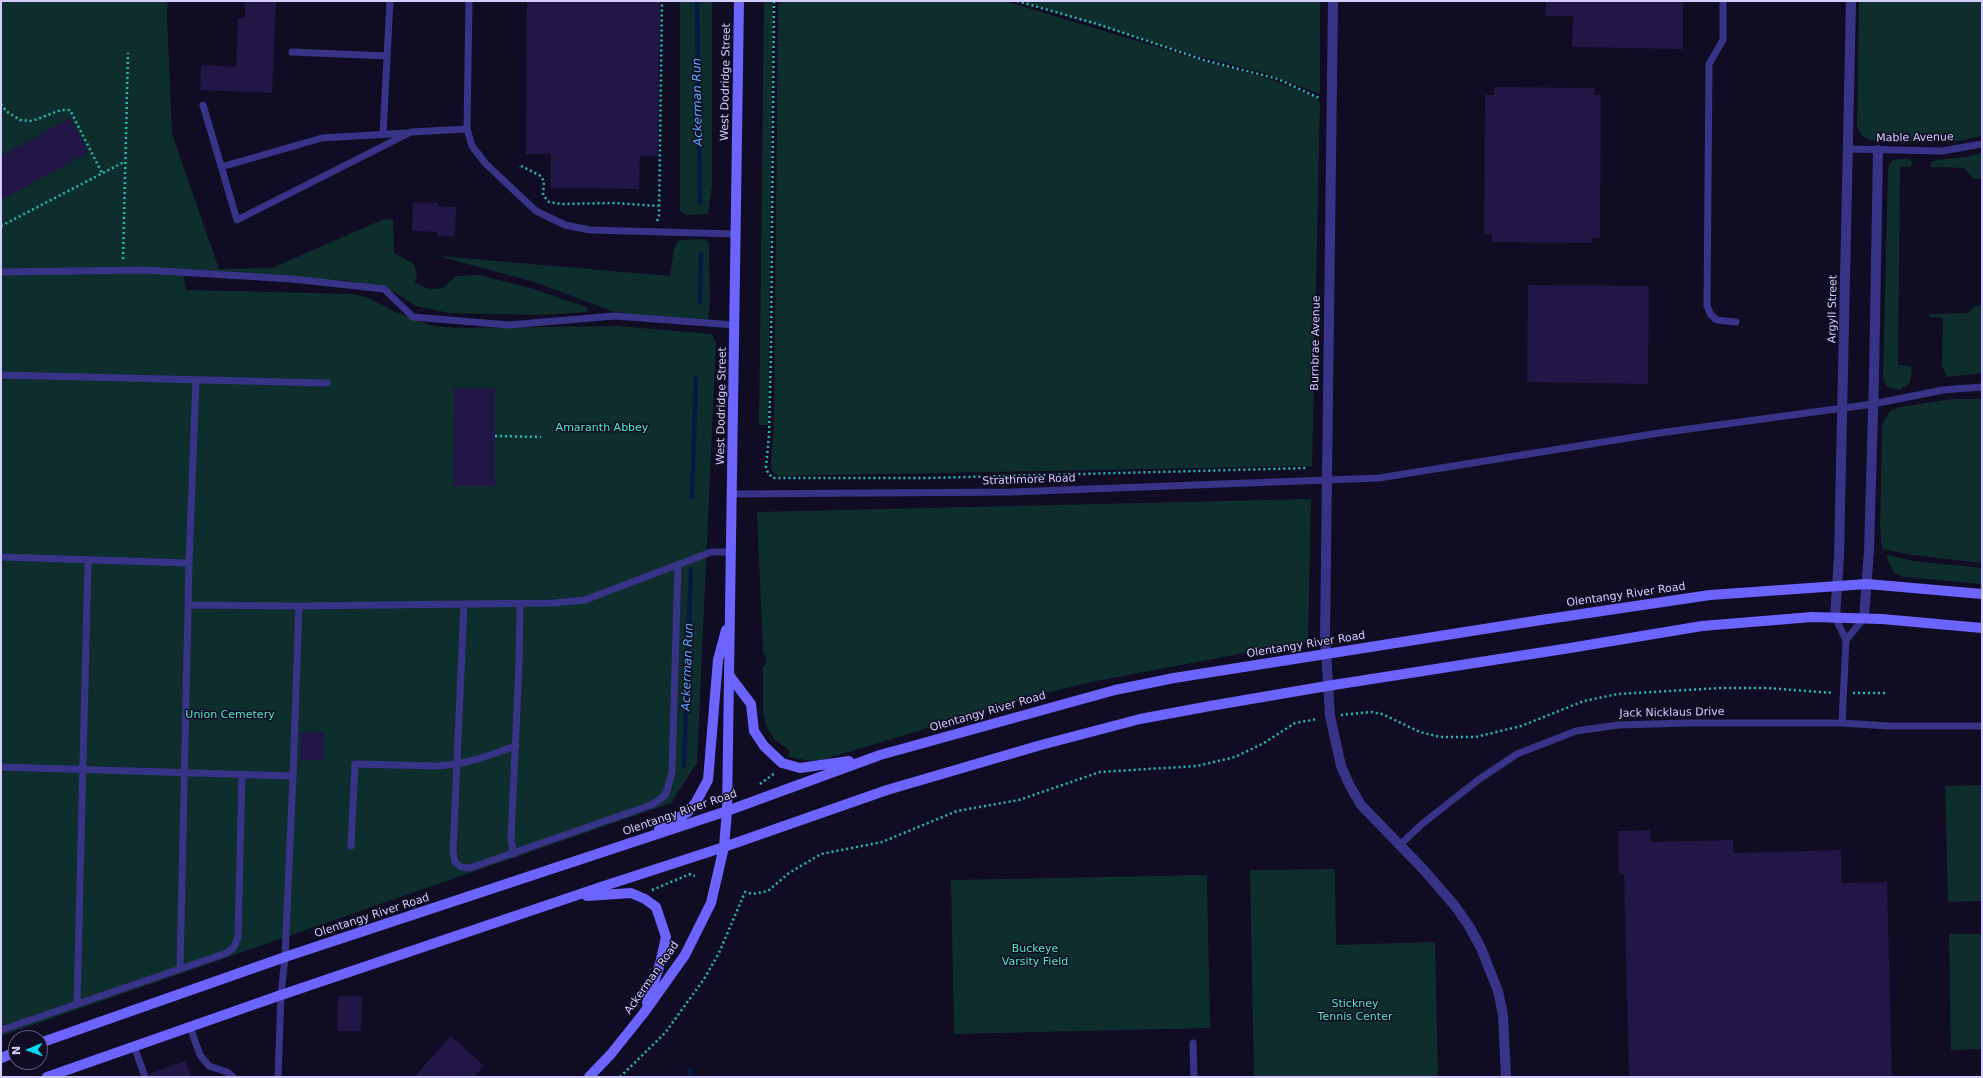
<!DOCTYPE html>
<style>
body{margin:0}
#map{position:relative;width:1983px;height:1078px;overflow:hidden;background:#100c23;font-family:"DejaVu Sans",sans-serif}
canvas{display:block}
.frame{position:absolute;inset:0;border:2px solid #d4cdff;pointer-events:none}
.north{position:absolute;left:8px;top:1030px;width:40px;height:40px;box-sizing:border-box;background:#100c23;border:1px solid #5e597b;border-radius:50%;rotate:268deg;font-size:11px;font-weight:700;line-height:16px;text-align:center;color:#d4cdff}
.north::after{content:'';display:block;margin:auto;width:14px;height:18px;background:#00dbf8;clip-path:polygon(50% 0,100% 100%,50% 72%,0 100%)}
</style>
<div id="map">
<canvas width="1983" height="1078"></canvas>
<div class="frame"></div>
<div class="north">N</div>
</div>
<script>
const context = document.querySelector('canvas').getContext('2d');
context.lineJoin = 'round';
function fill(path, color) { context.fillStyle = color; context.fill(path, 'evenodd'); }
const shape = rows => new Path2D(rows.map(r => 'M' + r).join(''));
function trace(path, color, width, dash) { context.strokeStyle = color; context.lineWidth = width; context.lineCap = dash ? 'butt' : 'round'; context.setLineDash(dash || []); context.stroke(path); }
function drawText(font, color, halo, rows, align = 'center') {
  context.font = font + ' "DejaVu Sans",sans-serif'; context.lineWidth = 3; context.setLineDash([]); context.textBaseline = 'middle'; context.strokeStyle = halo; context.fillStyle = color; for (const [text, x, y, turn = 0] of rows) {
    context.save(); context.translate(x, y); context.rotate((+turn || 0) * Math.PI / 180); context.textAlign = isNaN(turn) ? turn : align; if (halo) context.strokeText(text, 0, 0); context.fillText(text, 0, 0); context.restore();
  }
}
fill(shape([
 [1,1,168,1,167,15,172,134,219,269,272,268,384,219,393,220,394,253,414,264,417,275,415,283,429,289,443,288,456,276,479,275,534,289,588,308,587,312,541,315,449,313,416,306,396,293,377,286,344,280,275,280,184,276,186,290,352,294,369,298,395,312,433,326,461,328,618,326,712,334,716,343,697,763,671,803,1,1036],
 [680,1,712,1,712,187,708,214,686,215,680,211],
 [764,1,773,1,768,425,759,425],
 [778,1,1005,1,1204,61,1267,78,1314,96,1320,103,1312,466,779,476,775,474,772,471,771,464,774,425],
 [1020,1,1320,1,1320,94,1264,73,1197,56],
 [1859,1,1982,1,1982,136,1952,142,1887,142,1870,140,1862,136,1857,127],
 [1982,153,1982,179,1974,179,1964,168,1931,167,1931,163,1936,160,1965,157],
 [1900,159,1909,159,1913,163,1910,167,1900,167,1898,365,1911,366,1912,373,1909,384,1900,390,1888,387,1883,379,1888,171,1889,164,1893,160],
 [705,239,709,244,710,303,708,321,676,320,611,311,538,283,438,256,670,276,674,248,679,240],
 [1974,306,1982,306,1982,373,1947,377,1942,366,1943,318,1930,317,1929,314,1968,313],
 [1953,399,1982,399,1982,563,1913,555,1882,549,1880,528,1882,424,1890,411,1900,407],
 [1311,499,1308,641,1091,682,1034,696,822,760,811,761,788,757,790,751,775,740,766,727,763,710,763,667,766,663,766,656,763,652,757,512],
 [1887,555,1913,561,1982,568,1982,584,1904,577,1894,573,1887,558],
 [1982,785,1982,901,1948,902,1945,786],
 [1335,869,1336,945,1435,942,1438,1077,1254,1077,1250,870],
 [1207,875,1210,1028,954,1034,951,880],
 [1949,934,1982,934,1982,1049,1951,1050]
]), '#0e2d2d');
trace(shape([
 [697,1,700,203],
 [700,302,701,254],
 [692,497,696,378],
 [684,766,691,569],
 [689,1070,691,1077]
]), '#051a42', 4.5);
fill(shape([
 [245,1,276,2,272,93,200,90,201,65,236,67,238,18,245,18],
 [527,1,660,1,658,156,640,156,639,189,551,188,551,154,526,154],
 [1546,1,1683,1,1683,49,1572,47,1573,16,1545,16],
 [1494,87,1595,88,1594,95,1601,95,1600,238,1592,238,1592,243,1492,242,1492,234,1484,234,1485,95,1494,95],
 [70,118,89,152,1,200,1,156],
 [413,202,438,203,438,206,456,207,455,236,437,236,437,232,412,231],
 [1528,285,1649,286,1648,384,1527,382],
 [454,388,495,388,495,486,453,486],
 [301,732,324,732,324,760,300,760],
 [1650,830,1651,842,1733,840,1733,853,1841,850,1841,883,1887,882,1892,1077,1629,1077,1624,874,1619,874,1618,831],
 [338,996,362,996,361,1031,337,1031],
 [451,1036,484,1066,474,1077,414,1077],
 [185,1061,191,1077,150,1077,149,1074]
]), '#211645');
trace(shape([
 [774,1,771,352,769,435,766,467,768,473,773,478,930,478,1308,468],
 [1017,1,1097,24,1204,60,1278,79,1319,98],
 [1,104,6,111,20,120,32,121,61,110,70,110,102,173],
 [521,166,541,176,544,182,543,195,549,202,561,204,615,203,658,206],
 [657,221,659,216,660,146,662,1],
 [1,226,124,162],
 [123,259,128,53],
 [495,436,541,437],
 [1853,693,1885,693],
 [1341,715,1371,712,1382,714,1420,732,1440,737,1476,737,1521,726,1584,701,1618,694,1721,688,1766,688,1834,693],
 [760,784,775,773],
 [689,874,695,876],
 [652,890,690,874],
 [620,1077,665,1033,704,979,719,953,745,892,753,894,768,891,789,873,821,854,882,842,957,811,1019,800,1100,772,1197,766,1235,757,1264,743,1295,723,1318,719]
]), '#24bdb6', 2.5, [2, 3]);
trace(shape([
 [469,1,467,129,472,146,486,164,536,211,565,225,590,230,736,234],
 [1723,1,1723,40,1709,64,1707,306,1711,315,1717,320,1736,322],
 [292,52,387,56],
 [203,105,237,220,411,132,467,129],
 [383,134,390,1],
 [1848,149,1942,151,1982,144],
 [221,167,322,138,407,133],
 [1,272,145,270,292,279,384,289,413,317,509,325,614,316,735,325],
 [1,375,327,383],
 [732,494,1011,492,1379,478,1659,433,1873,404,1943,390,1982,387],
 [1,557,189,563],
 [464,604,453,852,455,862,461,867,470,868,651,805,659,800,666,794,672,772,678,565],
 [189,605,299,606,553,603,585,600,711,552,732,552],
 [1835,617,1846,640,1842,723],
 [1846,640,1864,618],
 [1,767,293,776],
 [1400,845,1422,824,1478,780,1517,754,1576,731,1618,725,1687,723,1842,723,1888,726,1982,726],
 [351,846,355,764,438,766,457,764,478,759,516,746],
 [514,854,511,840,519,665,520,604],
 [180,969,189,563,196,380],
 [77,1004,88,560],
 [190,1027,200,1055,209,1066,227,1072,233,1077],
 [1,1030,227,953,234,947,238,937,242,774],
 [1193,1043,1194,1077],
 [134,1046,145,1077],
 [278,1077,281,995,285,957,293,776,299,606]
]), '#373386', 7);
trace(shape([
 [1333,1,1325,635,1330,716,1341,766,1350,786,1361,805,1423,869,1455,906,1469,926,1481,948,1498,991,1503,1015,1506,1077],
 [1835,617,1839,556,1851,1],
 [1864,618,1869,550,1874,377,1878,150]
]), '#373386', 10);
trace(shape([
 [729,675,751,704,754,731,764,746,782,763,800,768,849,761],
 [659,829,688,812,696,802,708,780,718,660,726,630],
 [587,896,631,893,645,899,656,907,666,937,660,964,647,1003],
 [40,1043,285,957,727,811,880,755,1115,690,1174,678,1541,620,1710,595,1867,584,1982,594],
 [1,1058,16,1052],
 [47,1077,281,995,601,887,724,847,887,790,1041,745,1140,719,1210,706,1327,686,1570,648,1702,626,1812,617,1882,619,1982,628],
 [589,1077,611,1054,643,1014,685,955,711,903,724,847,727,811,739,1]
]), '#6b64ff', 10);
drawText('11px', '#d4cdff', '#100c23', [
 ["West Dodridge Street",726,82,-89],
 ["Mable Avenue",1915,138,-1],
 ["Argyll Street",1833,309,-89],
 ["Burnbrae Avenue",1316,343,-89],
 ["West Dodridge Street",722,406,-89],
 ["Strathmore Road",1029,480,-2],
 ["Olentangy River Road",1626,595,-8],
 ["Olentangy River Road",1306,645,-9],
 ["Olentangy River Road",988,712,-16],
 ["Jack Nicklaus Drive",1672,713,-1],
 ["Olentangy River Road",680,813,-19],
 ["Olentangy River Road",372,916,-18],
 ["Ackerman Road",652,978,-55]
]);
drawText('11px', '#50e9c5', '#100c23', [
 ["Amaranth Abbey",602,428],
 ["Union Cemetery",230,715],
 ["Buckeye",1035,949],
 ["Varsity Field",1035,962],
 ["Stickney",1355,1004],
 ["Tennis Center",1355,1017]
]);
drawText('italic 12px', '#5bb0ff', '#100c23', [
 ["Ackerman Run",698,102,-91],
 ["Ackerman Run",688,667,-88]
]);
</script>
